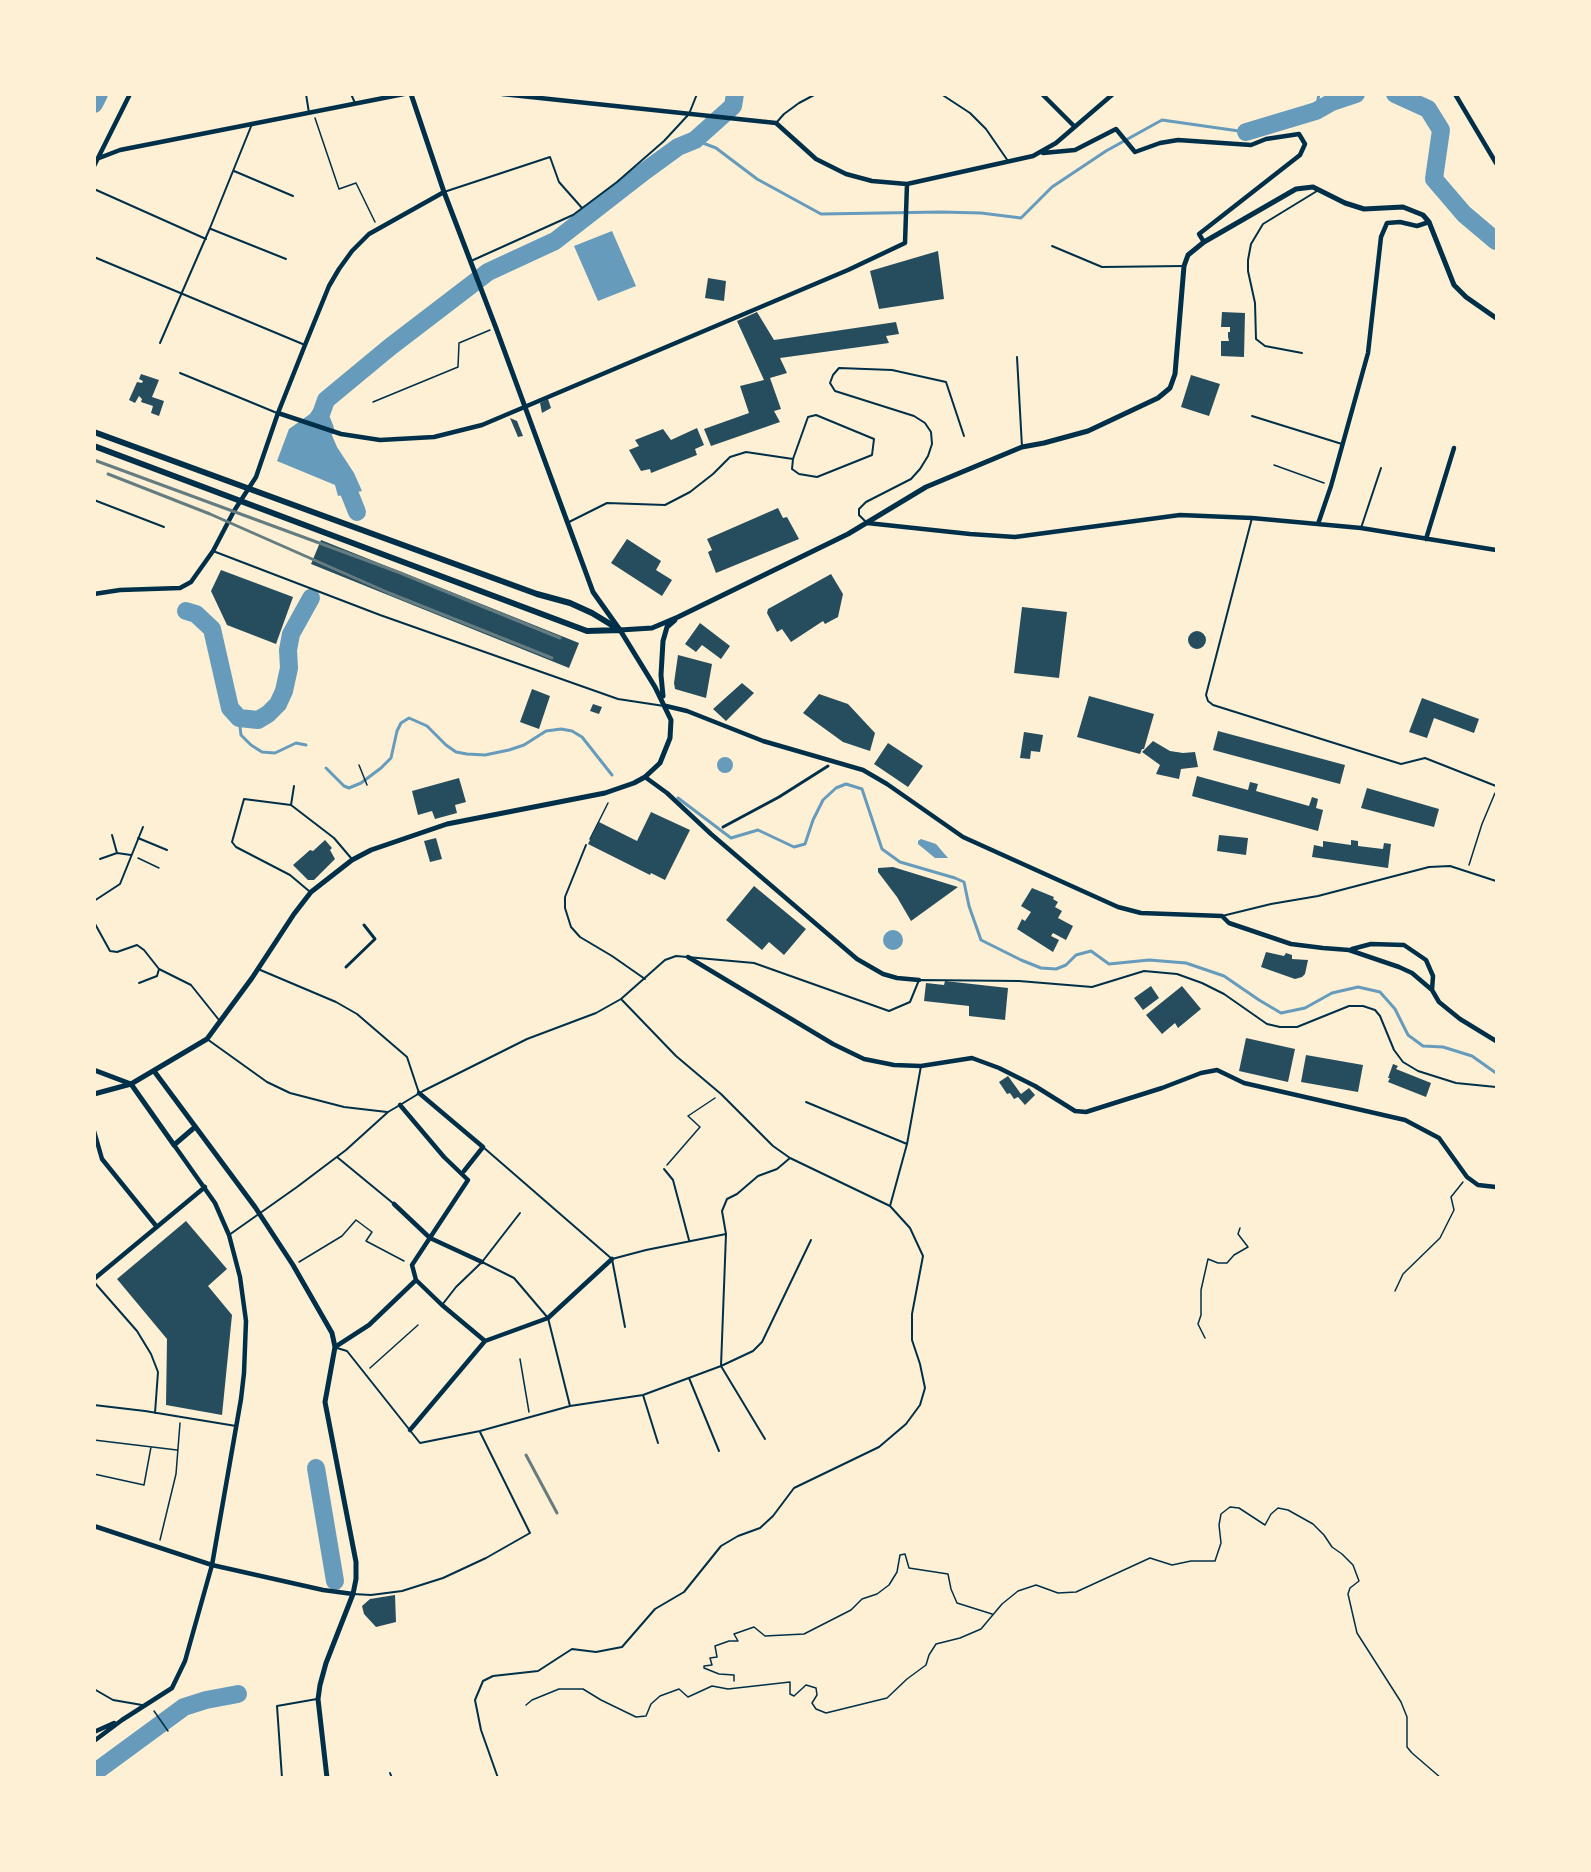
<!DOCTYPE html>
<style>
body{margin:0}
#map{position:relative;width:1591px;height:1872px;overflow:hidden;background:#fdf0d5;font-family:Signika,sans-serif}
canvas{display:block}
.frame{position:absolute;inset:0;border:96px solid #fdf0d5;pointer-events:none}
</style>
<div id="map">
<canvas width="1591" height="1872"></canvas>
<div class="frame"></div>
</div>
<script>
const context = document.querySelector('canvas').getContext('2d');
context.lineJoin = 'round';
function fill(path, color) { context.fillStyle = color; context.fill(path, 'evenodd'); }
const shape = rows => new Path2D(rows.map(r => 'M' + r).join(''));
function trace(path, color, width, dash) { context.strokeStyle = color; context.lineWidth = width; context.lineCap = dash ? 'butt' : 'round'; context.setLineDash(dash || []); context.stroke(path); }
fill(shape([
 [612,231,636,286,598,301,574,246],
 [316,405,328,410,325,419,337,447,354,473,362,491,338,496,335,485,277,461,289,429,310,414],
 '717 765a8 8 0 1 1 16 0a8 8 0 1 1-16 0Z',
 [921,839,936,844,948,858,935,858,918,844,918,841],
 '883 940a10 10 0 1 1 20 0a10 10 0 1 1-20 0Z'
]), '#669bbc');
trace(shape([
 [1316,111,1319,94],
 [695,140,716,148,757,179,821,214,941,212,981,213,1021,218,1052,187,1106,151,1162,120,1246,132],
 [239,718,241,735,251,745,262,752,275,753,296,743,306,745],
 [326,768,344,786,349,788,361,783,381,768,391,758,397,731,401,723,409,718,427,726,446,745,456,752,467,754,485,755,509,750,524,745,546,731,561,729,572,731,582,737,612,775],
 [678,798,731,838,758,830,794,847,805,844,813,820,823,800,836,788,846,784,862,789,882,849,900,862,955,878,964,882,969,906,981,940,1021,960,1041,968,1056,969,1066,965,1076,955,1091,951,1109,964,1149,960,1186,963,1224,976,1259,1000,1281,1013,1305,1008,1332,993,1358,987,1380,992,1395,1009,1408,1035,1423,1046,1443,1047,1472,1056,1496,1073]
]), '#669bbc', 3);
trace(shape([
 [1395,94,1428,109,1441,130,1434,179,1464,214,1496,241],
 [94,104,99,94],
 [1246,132,1316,111,1332,102,1356,94],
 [325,429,320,417,326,400,390,347,488,272,555,241,645,171,678,147,695,140,733,106,735,94],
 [341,472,357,512],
 [186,611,196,614,212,629,230,708,239,718,258,720,268,714,278,704,284,691,289,668,288,650,291,634,311,598],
 [316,1468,335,1581],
 [94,1773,184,1707,206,1700,238,1694]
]), '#669bbc', 18);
fill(shape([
 [938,251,944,299,879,309,870,271],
 [708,278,726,281,724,301,705,298],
 [757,312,774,340,896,322,899,334,886,336,889,343,780,358,787,373,770,378,781,409,774,411,780,422,711,446,704,429,749,413,740,386,764,380,737,321],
 [1222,312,1245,313,1244,357,1221,356,1221,341,1229,341,1228,337,1228,332,1230,332,1230,327,1221,327],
 [141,374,159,380,152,397,164,401,159,416,151,413,153,406,141,402,142,399,139,396,135,403,129,400,137,382,142,383,143,381,139,379],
 [1191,375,1220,384,1209,416,1181,407],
 [548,399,551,408,542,413,540,403],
 [510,418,517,421,523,436,518,437],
 [697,428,704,445,695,449,697,455,651,473,650,469,641,471,629,450,639,446,635,440,663,429,671,440],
 [778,508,783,518,787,517,799,539,716,573,708,552,712,550,707,539],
 [627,539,661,561,656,570,672,580,662,596,611,563],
 [321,540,579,643,569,668,311,564],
 [221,570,293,597,276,644,227,625,211,591],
 [831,574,843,594,838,617,825,624,823,621,791,642,782,629,777,632,767,613,768,609],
 [1022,607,1067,612,1059,678,1014,673],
 [700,623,730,646,721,659,702,645,696,652,685,644],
 '1188 640a9 9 0 1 1 18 0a9 9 0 1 1-18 0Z',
 [678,655,712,664,706,698,675,689,674,683],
 [742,683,754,693,726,721,713,709],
 [532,689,550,696,539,729,520,722],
 [819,694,848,704,875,733,870,751,843,742,803,713],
 [1089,696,1154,714,1144,749,1142,749,1140,754,1077,737],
 [1422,698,1479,719,1474,733,1434,718,1427,738,1409,732],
 [593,704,602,707,599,714,590,711],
 [1218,731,1345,765,1340,784,1213,750],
 [1024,732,1043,735,1040,752,1031,751,1030,759,1020,758],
 [1153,741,1170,751,1183,753,1195,752,1198,767,1181,769,1179,779,1156,774,1160,765,1142,752],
 [888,743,923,766,908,787,874,764],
 [1197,776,1248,790,1250,782,1258,784,1256,791,1309,806,1312,797,1318,799,1316,808,1323,810,1318,831,1192,796],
 [459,778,466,802,455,805,457,813,435,819,432,811,418,815,412,791],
 [1367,788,1439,809,1434,827,1361,808],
 [651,812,690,830,665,880,651,873,650,875,588,844,599,822,637,841],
 [1219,835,1248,838,1246,855,1217,851],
 [436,838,442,859,430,862,424,841],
 [325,840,332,848,330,850,335,859,314,880,308,880,293,865,310,850,313,851],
 [1351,840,1358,841,1358,846,1383,849,1384,843,1391,844,1388,868,1312,857,1314,845,1323,847,1323,841,1351,845],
 [893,867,958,887,911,921,897,897,878,872,878,868],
 [754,886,806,929,784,955,769,942,762,950,726,920],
 [1032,888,1054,897,1053,899,1058,902,1055,907,1062,911,1058,918,1073,926,1066,940,1053,933,1051,936,1059,940,1053,952,1017,929,1022,919,1025,921,1031,912,1021,906],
 [1266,952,1284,956,1286,953,1292,955,1292,959,1308,960,1305,974,1302,977,1295,979,1261,967],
 [945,981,1008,988,1005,1020,969,1016,969,1006,924,1001,926,983,944,985],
 [1151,986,1159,998,1143,1010,1134,998],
 [1182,986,1201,1009,1178,1028,1175,1023,1162,1034,1146,1015],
 [1246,1038,1295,1049,1288,1082,1239,1071],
 [1306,1055,1363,1065,1358,1092,1301,1082],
 [1393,1064,1398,1066,1396,1069,1431,1083,1426,1097,1388,1082,1390,1078,1388,1078],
 [1008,1076,1021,1094,1029,1088,1035,1095,1025,1105,1018,1097,1014,1099,1010,1093,1007,1094,999,1082],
 [186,1221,227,1269,208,1286,232,1315,222,1415,166,1405,167,1339,117,1279],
 [395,1595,396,1622,376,1627,364,1614,362,1606,370,1599]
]), '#264d5e');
trace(shape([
 [315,118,339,189,356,183,375,222],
 [373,402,458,367,459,343,490,330],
 [1274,465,1324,483],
 [359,765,367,785],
 [590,839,608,803],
 [138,858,159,868],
 [1469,865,1482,824,1495,793],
 [667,1165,700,1127,688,1116,715,1098],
 [299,1262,342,1236,356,1220,372,1232,366,1241,404,1261],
 [1395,1291,1403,1274,1440,1238,1454,1210,1451,1197,1463,1182],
 [1205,1338,1198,1324,1201,1315,1201,1290,1208,1259,1218,1263,1227,1263,1234,1255,1248,1247,1238,1234,1240,1228],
 [520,1359,529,1412],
 [370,1368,418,1325],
 [94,1440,177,1450],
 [94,1474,144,1485,151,1447],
 [160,1540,176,1474,180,1423],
 [734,1681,734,1675,719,1674,704,1668,704,1666,712,1665,710,1658,717,1657,715,1646,729,1641,738,1641,734,1634,754,1627,765,1636,804,1634,851,1610,862,1599,877,1594,889,1585,897,1572,900,1555,905,1554,909,1568,948,1574,951,1589,957,1603,992,1614],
 [526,1705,532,1700,559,1689,583,1689,601,1700,636,1717,646,1716,651,1704,660,1696,679,1689,688,1697,712,1686,728,1689,790,1682,790,1694,794,1696,806,1685,816,1688,817,1695,812,1703,816,1709,826,1713,887,1698,907,1679,926,1665,929,1655,936,1644,960,1638,981,1629,1002,1604,1018,1591,1036,1585,1058,1593,1076,1592,1150,1558,1172,1565,1191,1561,1215,1561,1221,1543,1219,1525,1221,1514,1230,1507,1239,1508,1265,1525,1271,1514,1278,1508,1288,1510,1313,1524,1324,1535,1332,1547,1342,1554,1353,1565,1359,1581,1350,1588,1348,1594,1357,1633,1401,1702,1407,1717,1407,1747,1412,1753,1441,1778],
 [154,1711,168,1731]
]), '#003049', 1.5);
trace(shape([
 [306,94,309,113],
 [351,94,355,103],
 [941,94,970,113,986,129,1008,161],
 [776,123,784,114,799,103,816,94],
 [234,171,293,196],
 [94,189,206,239],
 [444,192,550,157,559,182,582,208],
 [211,229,286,259],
 [1052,246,1102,267,1184,266],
 [94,257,305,345],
 [471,261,573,215,617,182,664,141,689,114,697,94],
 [160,343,210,228,252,124],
 [1302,353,1265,346,1256,339,1255,303,1248,271,1248,260,1251,244,1263,224,1317,191],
 [1017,357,1022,447],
 [180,373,277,413],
 [816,415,874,439,872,455,817,477,799,474,792,469,793,459,808,417,816,415],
 [1252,416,1342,444],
 [94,500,164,527],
 [1252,518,1206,695,1208,701,1213,705,1401,764,1425,758,1496,786],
 [567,523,607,503,665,505,690,492,713,474,730,457,746,452,793,459],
 [867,523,859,515,859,509,866,502,911,479,920,469,928,456,932,444,931,432,925,423,914,416,835,391,830,383,833,375,839,368,892,370,946,382,964,436],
 [1361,528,1381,468],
 [213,551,380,615,618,699,664,706],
 [291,805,294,786],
 [112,835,117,853],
 [138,838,167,850],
 [586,845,565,897,565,908,571,927,580,937,612,956,645,979],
 [100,859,117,853,131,855],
 [309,891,290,875,236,847,232,842,244,799,291,805,334,838,351,858],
 [94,901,120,884,143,827],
 [1222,916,1271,904,1318,896,1429,867,1450,866,1496,881],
 [94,922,110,951,117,952,137,945,144,950,159,969,191,985,219,1020],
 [258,969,336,1002,357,1014,407,1057,419,1093],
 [139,983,157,976,159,969],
 [207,1039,267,1082,290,1093,344,1107,387,1112],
 [806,1102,907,1144],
 [483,1147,612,1259,625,1327],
 [337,1157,394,1204],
 [664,1169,673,1180,689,1240],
 [890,1206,907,1144,921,1066],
 [229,1235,297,1187,346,1150,388,1112,400,1105,423,1091,527,1039,596,1013,621,999,665,960,676,956,754,963,889,1011,910,1002,919,980,1019,981,1092,987,1144,971,1177,974,1202,983,1224,994,1267,1024,1280,1027,1297,1027,1349,1006,1363,1006,1375,1010,1380,1016,1394,1050,1403,1062,1418,1071,1456,1083,1496,1087],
 [612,1259,646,1250,726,1234],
 [482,1262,514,1278,548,1318,570,1406],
 [94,1282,137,1331,151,1354,158,1372,155,1413],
 [442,1305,456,1287,482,1262,520,1213],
 [337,1348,347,1351,420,1443,480,1431,570,1406,643,1395,721,1366,753,1351,762,1342,811,1240],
 [689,1378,719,1451],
 [643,1395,658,1443],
 [94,1405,145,1411,236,1426],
 [765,1439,721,1366,726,1234,722,1211,727,1199,737,1194,758,1176,777,1169,790,1158],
 [353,1594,371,1595,402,1591,443,1578,486,1558,530,1533,480,1432],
 [94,1689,113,1700,142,1705],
 [390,1773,392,1778],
 [282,1778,277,1706,317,1699],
 [498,1778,481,1730,475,1700,483,1681,493,1676,538,1671,572,1649,596,1652,622,1647,655,1609,684,1592,721,1546,738,1536,760,1528,773,1516,794,1488,879,1447,906,1424,920,1405,925,1388,920,1364,912,1340,912,1314,923,1256,910,1228,890,1206,790,1158,773,1146,721,1094,676,1056,622,1000]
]), '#003049', 2);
trace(shape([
 [723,827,779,797,828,766],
 [346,967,375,939,364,925]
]), '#003049', 3);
trace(shape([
 [502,94,776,123,816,159,846,174,872,181,907,184,1033,156,1056,143,1113,94],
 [1042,94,1075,127],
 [1455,94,1496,163],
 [1043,153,1075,150,1116,129,1135,152,1160,143,1178,140,1251,145,1266,139,1299,134,1305,144,1300,155,1199,234,1204,242],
 [94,160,120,150,404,94],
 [94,166,130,94],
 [278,413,341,434,380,440,434,437,482,425,848,270,905,243,907,184],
 [867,523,970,534,1015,537,1180,515,1252,518,1361,528,1496,550],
 [1318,524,1331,486,1368,353,1381,237,1387,223,1400,222,1417,226,1429,222],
 [1426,539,1454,448],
 [94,594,120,590,180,588,191,582,213,551,234,511,256,477,278,413,305,345,329,286,339,269,352,251,369,234,444,192],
 [666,706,687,711,763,741,863,770,887,784,963,837,1118,907,1141,913,1222,916,1229,923,1291,944,1323,948,1349,950,1399,967,1412,973,1432,990,1439,1002,1460,1019,1496,1041],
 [645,777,667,793,711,834,857,959,883,974,897,978,919,980],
 [1352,949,1371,944,1404,945,1426,960,1433,976,1432,990],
 [688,957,833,1044,864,1059,894,1065,921,1066,972,1058,999,1068,1035,1086,1075,1111,1086,1112,1162,1088,1201,1073,1217,1070,1244,1083,1405,1120,1439,1138,1467,1177,1478,1185,1496,1187],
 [419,1093,483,1147,464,1171],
 [400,1105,444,1157,468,1180,412,1265,416,1280],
 [94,1131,102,1159,157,1227],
 [394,1204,430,1238,482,1262],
 [94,1279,205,1187],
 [416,1280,442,1305,485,1341],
 [335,1347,369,1325,416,1280],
 [410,1430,485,1341,548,1318,612,1259],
 [94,1526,212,1565,323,1590,353,1594],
 [94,1732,114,1723],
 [94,1741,122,1720,172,1688,185,1661,212,1565,241,1399,244,1373,246,1321,240,1277,229,1235,215,1203,174,1145]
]), '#003049', 4.5);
trace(shape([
 [620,630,652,628,678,617,848,534,926,487,1022,447,1044,443,1088,431,1158,398,1170,388,1175,374,1184,266,1188,255,1204,242,1296,189,1313,187,1345,203,1364,209,1403,207,1423,215,1429,222,1454,285,1466,297,1496,318],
 [663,696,661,675,663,641,667,627,675,620],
 [94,1070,131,1084],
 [154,1071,255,1207,293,1265,332,1333,335,1347,325,1402,356,1562,356,1579,353,1594,326,1663,320,1685,318,1699,327,1778],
 [131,1084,174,1145,195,1127],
 [94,1094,131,1084,207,1039,252,978,294,914,311,892,352,860,371,850,447,824,605,793,634,783,645,777,660,763,670,738,671,720,655,687,620,630,593,592,496,328,444,192,411,94]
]), '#003049', 5);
trace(shape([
 [94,432,537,594,570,603,592,613,620,630],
 [94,446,587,631,620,630]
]), '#003049', 6);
trace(shape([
 [94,460,398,572,560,638],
 [108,474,210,514,389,593,552,658],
 [526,1455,557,1513]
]), '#657d81', 3);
</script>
